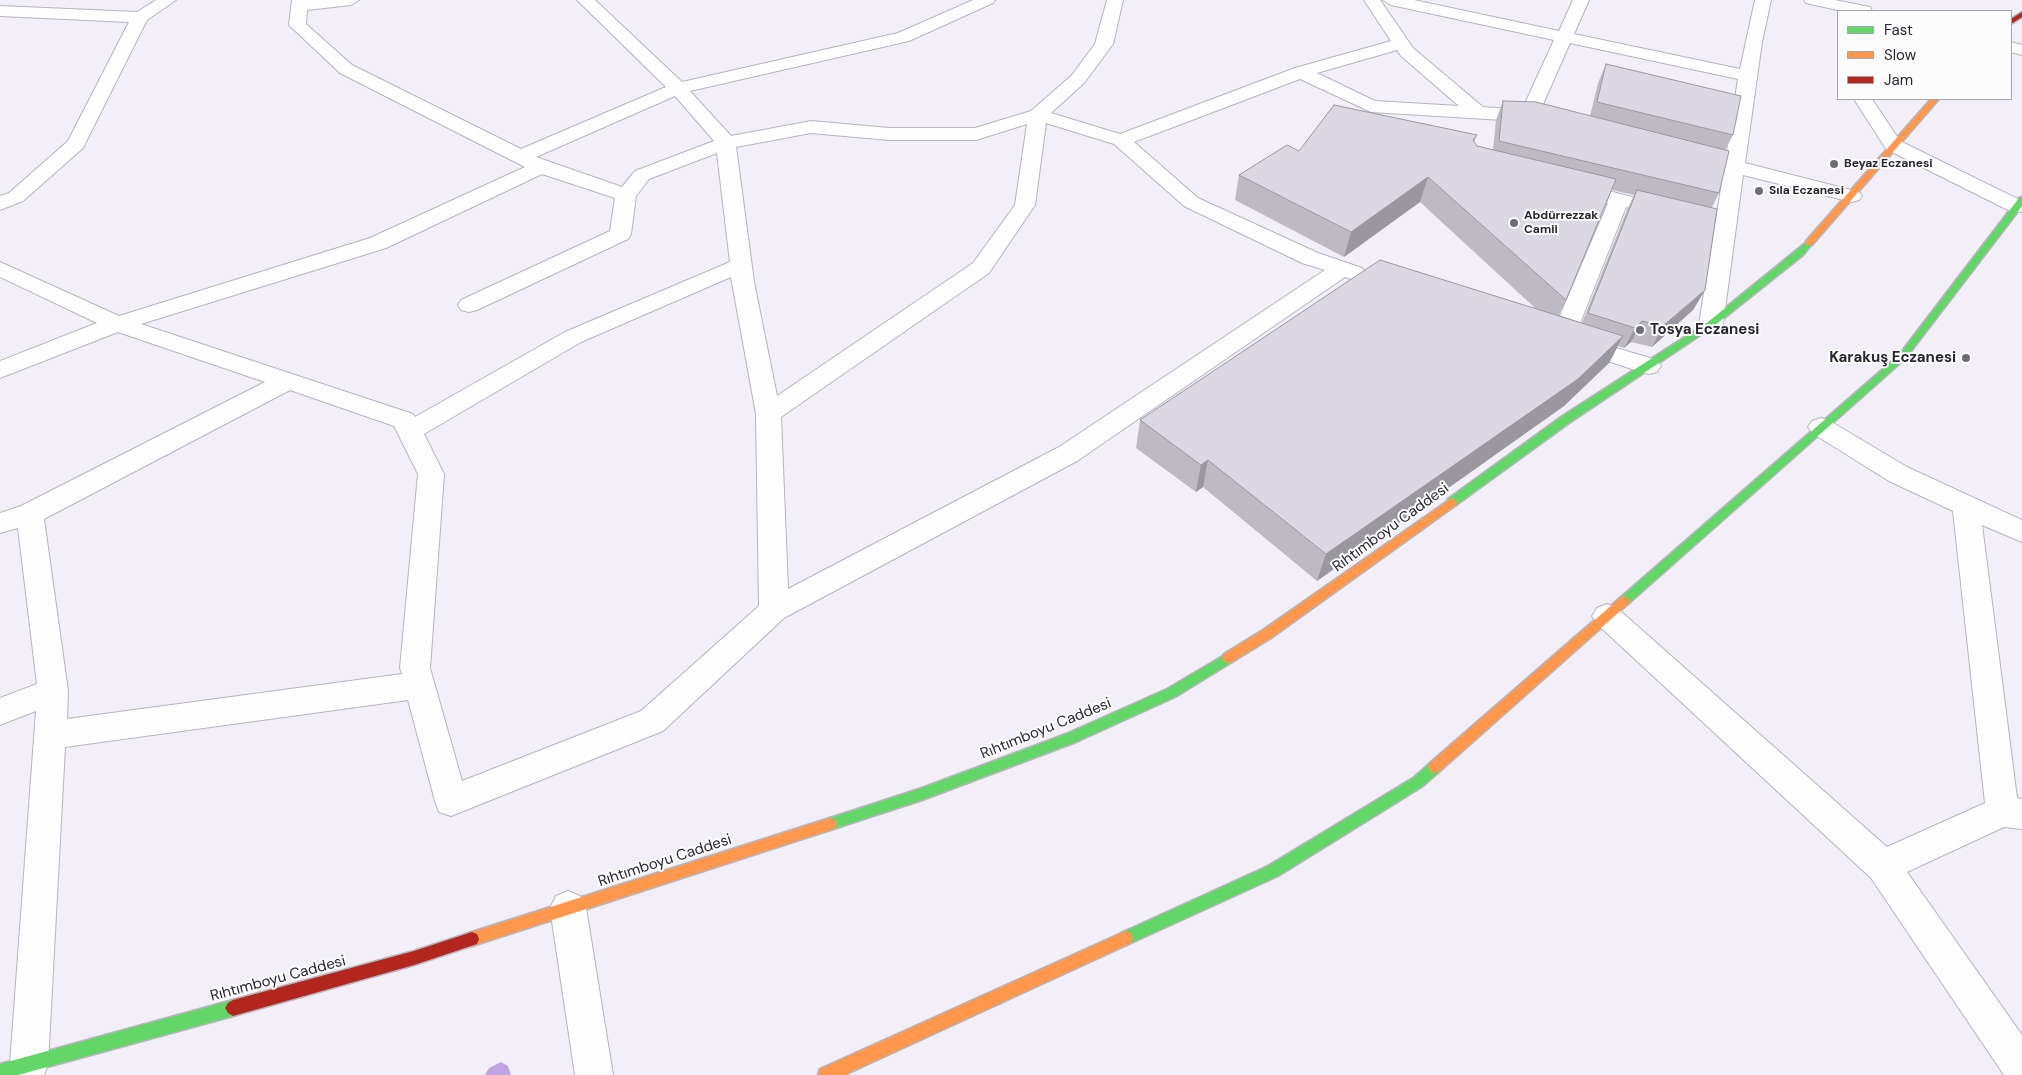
<!DOCTYPE html>
<meta charset="utf-8">
<style>
body{margin:0}
#map{position:relative;width:2022px;height:1075px;overflow:hidden;background:#f2eff8;font-family:"DM Sans",sans-serif}
canvas{display:block}
.legend{position:absolute;left:1837px;top:10px;width:175px;height:90px;box-sizing:border-box;background:#fcfcfc;border:1px solid #a8a6aa;margin:0;padding:6px 9px;list-style:none;font-size:15px;color:#292630}
.legend li{display:flex;align-items:center;gap:10px;height:25px}
.legend b{width:25px;border:1px solid #a8a6aa}
</style>
<div id="map">
<canvas width="2022" height="1075"></canvas>
<ul class="legend">
<li><b style="height:6px;background:#63d668"></b>Fast</li>
<li><b style="height:6px;background:#ff974d"></b>Slow</li>
<li><b style="height:6px;background:#b3261e"></b>Jam</li>
</ul>
</div>
<script>
const context = document.querySelector('canvas').getContext('2d');
context.lineJoin = 'round';
const shape = rows => new Path2D(rows.map(r => 'M' + r).join(''));
function fill(path, color) { context.fillStyle = color; context.fill(path, 'evenodd'); }
function trace(path, color, width, dash) { context.strokeStyle = color; context.lineWidth = width; context.lineCap = dash ? 'butt' : 'round'; context.setLineDash(dash || []); context.stroke(path); }
function drawText(font, color, halo, rows, align = 'center') {
  context.font = font + ' "DM Sans",sans-serif'; context.lineWidth = 4; context.setLineDash([]); context.textBaseline = 'middle'; context.strokeStyle = halo; context.fillStyle = color; for (const [text, x, y, turn = 0] of rows) {
    context.save(); context.translate(x, y); context.rotate((+turn || 0) * Math.PI / 180); context.textAlign = isNaN(turn) ? turn : align; if (halo) context.strokeText(text, 0, 0); context.fillText(text, 0, 0); context.restore();
  }
}
fill(shape([
 [501,1062,508,1066,511,1075,485,1075,489,1068,501,1062]
]), '#c0a5e4');
const street = shape([
 [156,0,176,0,147,20,83,148,23,201,0,210,0,196,9,193,68,141,129,22,0,16,0,6,137,12,156,0],
 [292,0,359,0,351,5,307,10,306,24,352,65,521,149,666,87,577,0,595,0,682,82,898,33,973,0,995,0,993,3,909,41,690,91,731,136,811,121,889,128,975,128,1031,111,1072,75,1095,44,1107,0,1123,0,1113,44,1084,83,1051,113,1120,134,1295,68,1391,41,1364,0,1380,0,1413,48,1483,107,1522,110,1554,40,1391,5,1383,0,1414,0,1559,31,1573,0,1589,0,1574,34,1740,69,1755,0,1771,0,1762,42,1745,163,1859,192,1862,196,1859,200,1852,202,1743,175,1723,324,1719,329,1711,331,1703,329,1699,324,1724,170,1682,159,1679,155,1682,151,1689,149,1726,158,1738,79,1570,43,1540,111,1545,116,1543,120,1536,122,1371,112,1300,79,1134,142,1198,198,1318,253,1362,268,1365,273,1362,278,1354,280,1345,277,1077,461,784,618,663,731,451,816,439,812,435,801,408,700,65,747,48,1064,44,1075,14,1075,10,1064,36,711,0,725,0,698,37,684,18,528,0,533,0,513,21,506,265,382,118,332,0,378,0,361,97,323,0,277,0,262,119,316,370,238,525,167,340,73,289,25,292,0],
 [1397,50,1401,56,1459,106,1375,101,1317,73,1397,50],
 [675,96,714,141,635,171,622,187,536,157,675,96],
 [1046,123,1114,144,1184,206,1302,263,1325,270,1059,447,788,589,781,417,989,273,1035,205,1046,123],
 [1027,124,1015,205,973,263,777,396,754,282,736,147,811,133,889,140,976,140,1027,124],
 [717,153,730,262,565,332,415,417,413,414,141,324,386,248,542,174,615,198,610,231,461,300,458,305,461,310,469,312,477,310,628,239,631,234,636,196,649,179,717,153],
 [731,277,756,414,759,606,641,711,462,781,430,668,444,474,424,434,581,342,731,277],
 [290,390,394,426,418,474,400,668,402,674,67,719,68,691,44,519,290,390],
 [1804,0,1835,0,1870,7,1872,11,1842,11,1806,3,1804,0],
 [2011,42,2022,45,2022,55,2011,52,2011,42],
 [1854,99,1872,99,1900,141,2022,201,2022,212,2010,211,1886,149,1854,99],
 [1572,182,1673,207,1676,211,1673,215,1666,217,1626,207,1575,336,1657,360,1661,366,1657,372,1649,374,1641,372,1568,348,1566,346,1554,344,1550,339,1608,203,1565,192,1562,188,1565,184,1572,182],
 [1821,418,1830,421,1907,467,2022,520,2022,542,1982,525,2017,798,2022,799,2022,829,2004,827,1907,872,2022,1035,2022,1075,2004,1075,1871,878,1597,624,1592,616,1597,608,1607,604,1617,608,1887,847,1985,803,1953,511,1889,481,1812,433,1808,427,1812,421,1821,418],
 [568,891,580,896,586,908,613,1075,575,1075,550,908,556,896,568,891]
]);
const fast = shape([
 [2022,197,2022,206,1905,359,1628,604,1620,604,1618,601,1620,598,1899,355,2019,198,2022,197],
 [1809,240,1813,243,1803,255,1714,326,1569,423,1456,505,1448,505,1447,502,1448,499,1561,417,1708,322,1809,240],
 [1228,653,1232,654,1234,658,1232,662,1175,697,1076,742,922,800,830,830,825,828,823,824,825,820,830,818,922,788,1066,734,1167,689,1228,653],
 [1435,761,1440,763,1442,767,1440,771,1423,786,1278,876,1131,943,1126,945,1121,943,1119,938,1121,933,1268,866,1413,778,1430,763,1435,761],
 [233,1000,238,1003,241,1008,238,1013,233,1016,18,1075,0,1075,0,1064,233,1000]
]);
const slow = shape([
 [1931,99,1939,99,1812,245,1806,245,1806,241,1931,99],
 [1452,498,1457,502,1456,505,1271,638,1232,662,1228,663,1224,662,1222,658,1224,654,1263,630,1452,498],
 [1624,596,1628,598,1630,601,1628,604,1440,771,1435,773,1430,771,1428,767,1430,763,1620,598,1624,596],
 [830,818,835,820,837,824,835,828,830,830,472,946,467,944,465,939,467,934,472,932,830,818],
 [1126,931,1131,933,1133,938,1131,943,844,1075,818,1075,820,1069,1126,931]
]);
const jam = shape([
 [2022,12,2022,17,2011,24,2011,19,2022,12],
 [472,932,477,934,479,939,477,944,414,965,233,1016,228,1013,225,1008,228,1003,233,1000,414,951,472,932]
]);
trace(street, '#b7b4bd', 2);
trace(fast, '#b7b4bd', 3);
trace(slow, '#b7b4bd', 3);
trace(jam, '#b7b4bd', 3);
fill(street, '#fdfdfe');
fill(fast, '#63d668');
fill(slow, '#ff974d');
fill(jam, '#b3261e');
fill(shape([
 [1606,64,1733,135,1725,150,1719,193,1712,207,1705,290,1693,310,1652,347,1631,342,1624,348,1618,346,1609,363,1564,406,1317,581,1203,487,1196,492,1136,448,1140,420,1535,308,1420,202,1344,257,1235,200,1239,175,1299,151,1477,135,1474,142,1477,146,1493,150,1496,120,1503,101,1590,116,1598,83],
 [1612,190,1634,195,1627,210,1582,323,1559,315,1566,300]
]), '#bdbac3');
fill(shape([
 [1428,177,1420,202,1344,257,1351,232],
 [1705,290,1693,310,1652,347,1663,326],
 [1642,321,1631,342,1624,348,1635,328],
 [1623,336,1609,363,1564,406,1317,581,1326,554],
 [1208,460,1203,487,1196,492,1201,465]
]), '#9a979f');
const building = shape([
 [1606,64,1741,96,1733,135,1597,102,1606,64],
 [1503,101,1536,102,1729,151,1719,193,1499,141,1503,101],
 [1334,105,1477,135,1473,140,1477,146,1616,179,1566,300,1428,177,1351,232,1239,175,1287,145,1299,151,1334,105],
 [1637,190,1717,209,1705,290,1663,326,1642,321,1635,328,1588,313,1637,190],
 [1380,260,1623,336,1578,379,1326,554,1208,460,1201,465,1140,420,1380,260]
]);
fill(building, '#dcd8e3');
trace(building, '#9a979f', 1);
for (const [x, y, r, color] of [
 [1834,164,5,"#6f6c76"],
 [1759,191,5,"#6f6c76"],
 [1514,223,5,"#6f6c76"],
 [1640,330,5,"#6f6c76"],
 [1966,358,5,"#6f6c76"]
]) { const dot = new Path2D(); dot.arc(x, y, r, 0, 2 * Math.PI); context.fillStyle = color; context.fill(dot); trace(dot, '#fcfcfc', 2); }
drawText('bold 12px', '#292630', '#fcfcfc', [
 ["Beyaz Eczanesi",1844,164],
 ["Sıla Eczanesi",1769,191],
 ["Abdürrezzak",1524,216],
 ["Camii",1524,230]
], 'left');
drawText('bold 15px', '#292630', '#fcfcfc', [
 ["Tosya Eczanesi",1650,330],
 ["Karakuş Eczanesi",1956,358,"right"]
], 'left');
drawText('15px', '#292630', '#fcfcfc', [
 ["Rıhtımboyu Caddesi",1391,528,-36],
 ["Rıhtımboyu Caddesi",1046,729,-22],
 ["Rıhtımboyu Caddesi",665,861,-18],
 ["Rıhtımboyu Caddesi",278,979,-15]
]);
</script>
